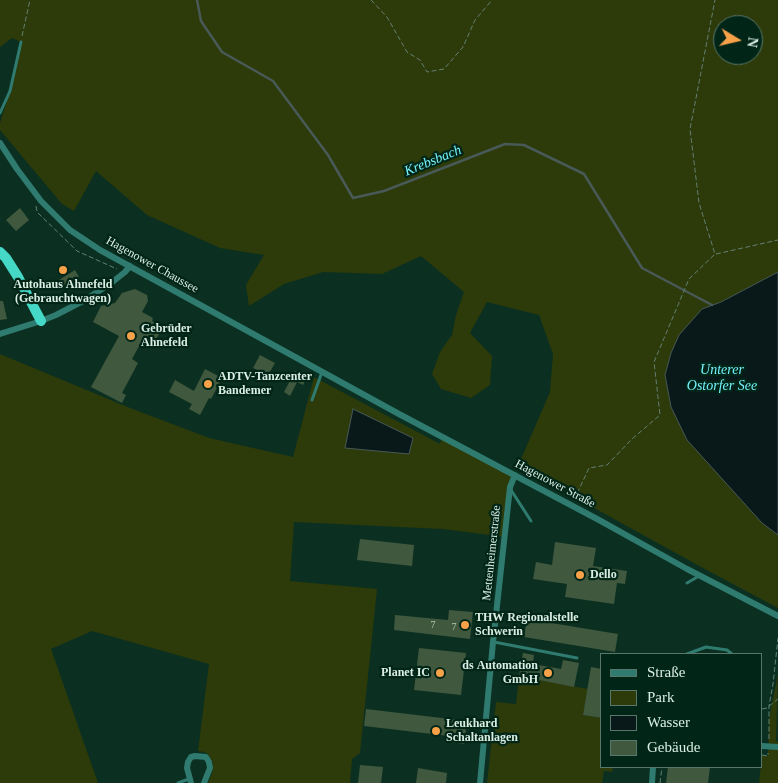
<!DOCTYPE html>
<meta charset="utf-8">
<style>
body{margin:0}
#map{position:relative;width:778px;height:783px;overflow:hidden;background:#0b3021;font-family:"Times New Roman",serif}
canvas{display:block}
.legend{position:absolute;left:600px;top:653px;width:162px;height:115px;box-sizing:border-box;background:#012618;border:1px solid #58766a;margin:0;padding:6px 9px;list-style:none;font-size:15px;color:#dbeee4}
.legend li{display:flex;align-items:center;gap:10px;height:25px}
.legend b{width:25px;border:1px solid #58766a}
.north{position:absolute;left:713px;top:15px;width:50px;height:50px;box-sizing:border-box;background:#012618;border:1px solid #58766a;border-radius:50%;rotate:99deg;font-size:14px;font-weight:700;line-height:20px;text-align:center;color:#dbeee4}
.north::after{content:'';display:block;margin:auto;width:18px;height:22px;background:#f7a149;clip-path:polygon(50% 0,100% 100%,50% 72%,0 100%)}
</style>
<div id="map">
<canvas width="778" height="783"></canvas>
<ul class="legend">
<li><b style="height:6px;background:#2f7b70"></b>Straße</li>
<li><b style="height:14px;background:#2d3a09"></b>Park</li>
<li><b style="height:14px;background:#09191a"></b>Wasser</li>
<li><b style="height:14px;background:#40583e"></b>Gebäude</li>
</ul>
<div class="north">N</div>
</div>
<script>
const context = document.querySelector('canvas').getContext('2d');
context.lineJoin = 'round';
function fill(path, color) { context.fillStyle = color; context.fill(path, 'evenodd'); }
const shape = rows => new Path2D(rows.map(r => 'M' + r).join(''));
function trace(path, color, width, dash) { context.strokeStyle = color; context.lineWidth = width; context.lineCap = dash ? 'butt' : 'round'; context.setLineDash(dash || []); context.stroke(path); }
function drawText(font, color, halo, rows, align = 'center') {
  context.font = font + ' "Times New Roman",serif'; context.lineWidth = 4.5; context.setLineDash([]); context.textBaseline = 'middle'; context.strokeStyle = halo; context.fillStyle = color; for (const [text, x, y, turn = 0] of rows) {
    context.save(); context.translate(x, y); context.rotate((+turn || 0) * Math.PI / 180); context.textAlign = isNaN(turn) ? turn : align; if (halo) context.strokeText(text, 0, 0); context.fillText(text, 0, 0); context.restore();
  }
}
fill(shape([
 [0,0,778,0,778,272,721,302,702,309,687,440,762,523,778,535,778,608,703,568,518,466,550,392,553,354,539,315,487,302,470,333,492,356,490,385,471,398,441,389,432,374,440,352,452,335,456,315,464,292,421,256,382,274,323,272,284,284,249,306,246,285,264,255,220,248,147,215,96,171,74,211,62,204,0,130,0,123,10,91,21,42,12,38,0,47],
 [723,25,753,25,753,55,723,55],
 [0,354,125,406,209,438,293,457,314,377,440,444,442,436,515,475,505,537,443,529,294,522,290,581,377,589,360,753,352,759,350,783,208,783,212,773,213,763,208,754,204,752,198,751,209,664,92,631,51,649,98,783,0,783],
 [778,674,776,741,778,742,778,783,759,783,762,755,768,756,769,719],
 [519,676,588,689,583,715,602,718,602,767,613,767,612,772,604,771,602,783,487,783,496,702,516,704]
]), '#2d3a09');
const water = shape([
 [778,272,778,535,762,523,687,440,671,407,665,375,671,353,679,335,702,309,721,302,778,272],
 [353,409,413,438,409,454,345,448,353,409]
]);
fill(water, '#09191a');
trace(water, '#485957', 1);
trace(shape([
 [197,0,201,21,222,52,273,81,328,155,353,198,384,191,505,144,524,145,584,174,642,268,712,305]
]), '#485957', 2.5);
fill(shape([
 [20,208,29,220,16,231,6,220],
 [75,270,79,277,63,287,59,280],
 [135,289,147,295,148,301,142,312,153,318,152,321,163,327,154,343,144,337,132,359,138,363,122,393,126,395,122,403,91,387,119,336,93,322,101,306,115,303,122,293],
 [0,301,3,301,7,319,0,320],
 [260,355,275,363,268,375,253,368],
 [205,369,222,378,211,399,209,398,200,415,189,409,192,404,169,392,175,380,194,391],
 [295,371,307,377,303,385,297,382,290,396,284,392],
 [360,539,414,545,412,566,357,560],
 [555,542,596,548,593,566,627,571,625,584,617,583,614,604,565,597,567,584,533,579,536,562,552,565],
 [449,610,473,612,470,639,394,630,395,615,448,620],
 [527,619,618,634,615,652,524,637],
 [419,648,466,653,461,695,414,690],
 [523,653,534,655,533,664,561,669,563,660,579,663,574,687,519,676],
 [591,667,602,669,602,718,583,715],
 [366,709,467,721,464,744,449,742,449,736,364,726],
 [360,765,383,767,381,783,358,783],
 [668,767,710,767,708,783,666,783],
 [418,768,447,773,446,783,416,783]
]), '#40583e');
trace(shape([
 [371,0,387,17,407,52,420,60,427,72,444,69,463,47,475,20,492,0],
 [22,36,30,0],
 [36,206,37,212,77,251,117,269],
 [716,254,778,240],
 [574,500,589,468,607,465,632,439,660,415,654,362,689,279,715,254,699,203,690,129,715,0],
 [762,709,767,708,778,699],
 [769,739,769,706,773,684,778,638],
 [762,755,768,756,768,753],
 [660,783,662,767]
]), '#628073', 1, [5, 2.5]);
trace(shape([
 [0,113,10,91,21,42],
 [312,400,322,372],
 [511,490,531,521],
 [687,583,699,576],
 [494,642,577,658],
 [687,654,706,647,727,650,732,654],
 [178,783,189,779]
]), '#2f7b70', 3);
trace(shape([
 [0,143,17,169,41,201,70,230,100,250,399,414,599,520,687,569,778,616],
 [0,334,41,321,56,315,83,301,110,284,125,272,130,266],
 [762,746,778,747],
 [191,783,187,768,188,762,191,757,195,756,206,757,209,762,210,768,204,783],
 [480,783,493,642,510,487,515,475],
 [652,783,653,767]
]), '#2f7b70', 6);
trace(shape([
 [0,252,6,258,18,277,41,321]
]), '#46d8c6', 10);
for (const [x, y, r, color] of [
 [63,270,5,"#f7a149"],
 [131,336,5,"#f7a149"],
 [208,384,5,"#f7a149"],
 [580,575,5,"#f7a149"],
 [465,625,5,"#f7a149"],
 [440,673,5,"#f7a149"],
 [548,673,5,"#f7a149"],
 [436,731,5,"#f7a149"]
]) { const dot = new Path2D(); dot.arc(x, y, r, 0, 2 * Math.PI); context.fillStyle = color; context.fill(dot); trace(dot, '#012618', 2); }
drawText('10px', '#b4c8ba', null, [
 ["7",433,625],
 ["7",454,627]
]);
drawText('12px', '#dbeee4', '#012618', [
 ["Hagenower Chaussee",152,265,29],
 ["Hagenower Straße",555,484,28],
 ["Mettenheimerstraße",492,553,-84]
]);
drawText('bold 12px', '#dbeee4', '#012618', [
 ["Autohaus Ahnefeld",63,285,"center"],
 ["(Gebrauchtwagen)",63,299,"center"],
 ["Gebrüder",141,329],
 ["Ahnefeld",141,343],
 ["ADTV-Tanzcenter",218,377],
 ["Bandemer",218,391],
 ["Dello",590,575],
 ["THW Regionalstelle",475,618],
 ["Schwerin",475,632],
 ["ds Automation",538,666,"right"],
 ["GmbH",538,680,"right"],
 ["Planet IC",430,673,"right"],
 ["Leukhard",446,724],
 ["Schaltanlagen",446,738]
], 'left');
drawText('italic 14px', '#75f0fb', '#012618', [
 ["Krebsbach",433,161,-22],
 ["Unterer",722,370],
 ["Ostorfer See",722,386]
]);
</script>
